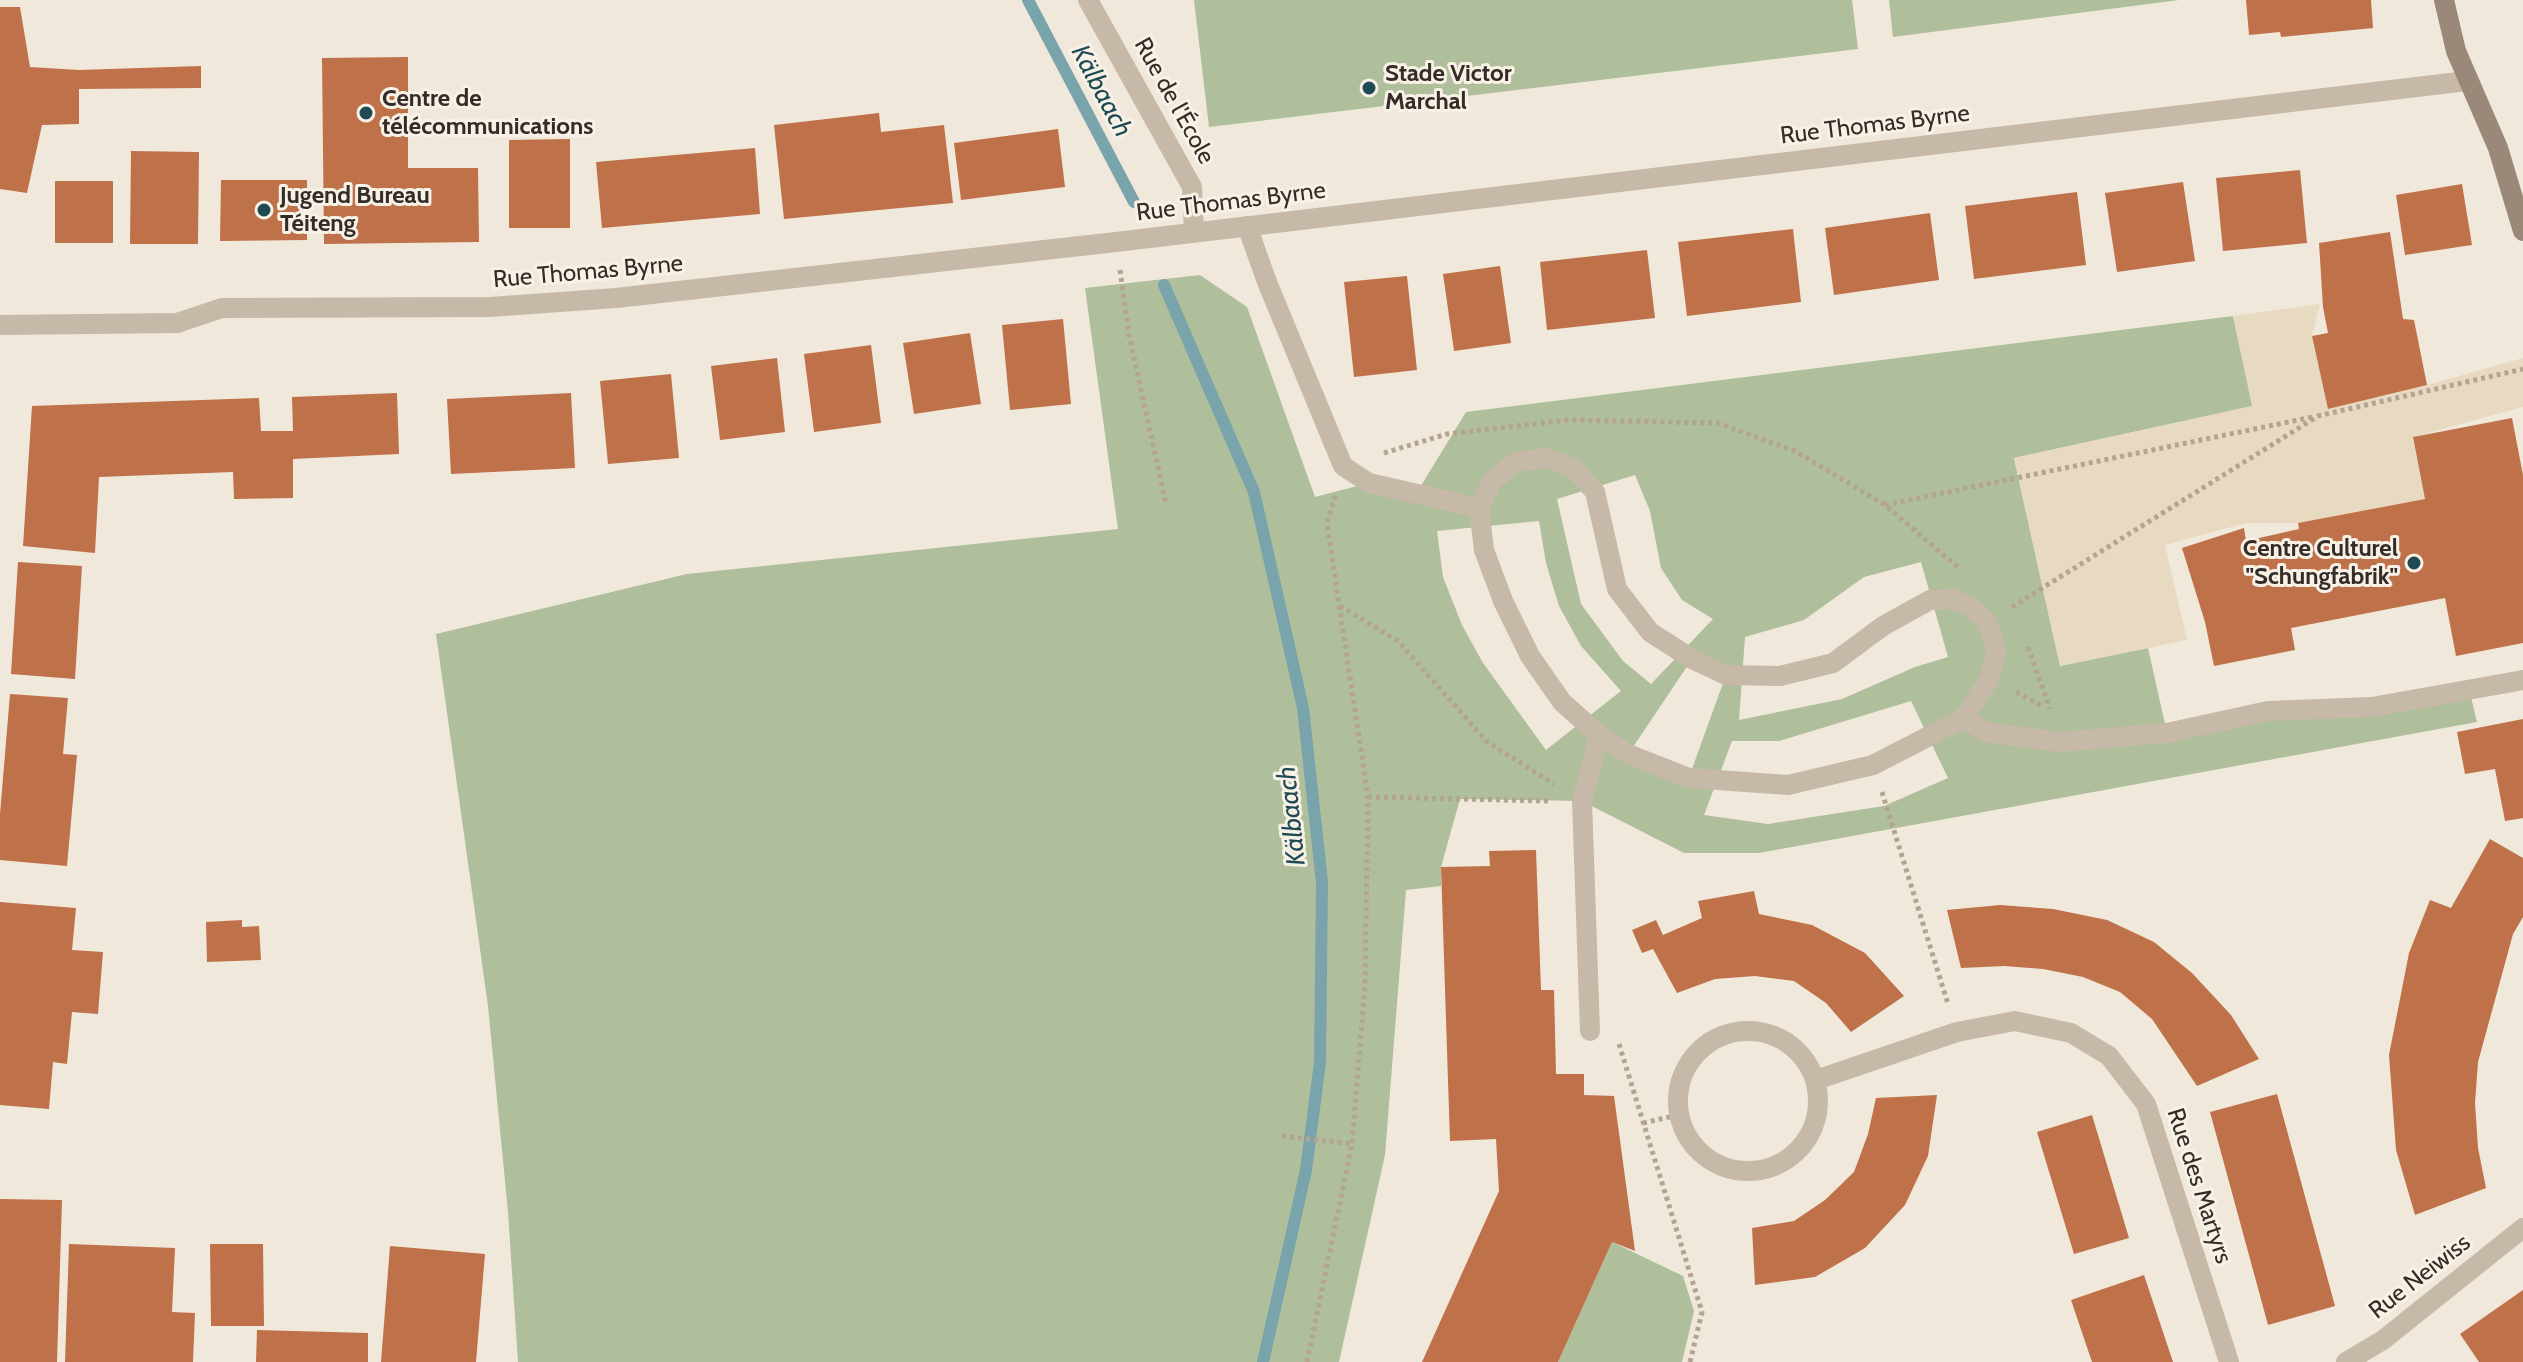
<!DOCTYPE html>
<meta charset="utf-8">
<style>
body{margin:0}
canvas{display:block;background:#f0e8da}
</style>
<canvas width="2523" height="1362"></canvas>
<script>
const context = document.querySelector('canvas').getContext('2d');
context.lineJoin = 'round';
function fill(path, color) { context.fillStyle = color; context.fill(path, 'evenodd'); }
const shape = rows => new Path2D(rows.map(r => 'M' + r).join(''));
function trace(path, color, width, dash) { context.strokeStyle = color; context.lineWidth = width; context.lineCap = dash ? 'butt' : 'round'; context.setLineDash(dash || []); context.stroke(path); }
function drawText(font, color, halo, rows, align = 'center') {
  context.font = font + ' Cabin,sans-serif'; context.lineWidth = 6; context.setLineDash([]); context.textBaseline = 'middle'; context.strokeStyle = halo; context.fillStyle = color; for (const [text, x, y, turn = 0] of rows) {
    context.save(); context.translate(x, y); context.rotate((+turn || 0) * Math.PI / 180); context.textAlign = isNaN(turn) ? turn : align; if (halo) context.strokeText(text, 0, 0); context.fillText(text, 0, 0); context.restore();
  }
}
fill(shape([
 [1194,0,1852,0,1858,49,1209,127],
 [1889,0,2179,0,1893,37],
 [1200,275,1247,307,1315,497,1369,483,1416,494,1466,412,2233,316,2253,406,2014,458,2060,666,2148,648,2167,733,2469,689,2477,722,1759,853,1684,853,1582,801,1460,799,1441,867,1441,886,1406,890,1385,1155,1339,1362,518,1362,508,1212,488,1006,436,634,687,574,1118,529,1085,288],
 [1635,475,1650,511,1661,568,1682,600,1713,619,1651,684,1623,661,1581,604,1557,499],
 [1539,521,1546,563,1559,606,1581,646,1621,691,1546,750,1483,663,1462,625,1443,577,1437,531],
 [1921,562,1948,657,1915,667,1842,699,1739,720,1745,637,1804,620,1864,577],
 [1692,659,1726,675,1689,777,1629,753],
 [1911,701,1948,778,1884,806,1768,824,1704,815,1732,741,1779,741],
 [1612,1242,1683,1276,1694,1311,1682,1362,1558,1362]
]), '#afbe9b');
fill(shape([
 [2320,304,2312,336,2328,409,2427,385,2523,358,2523,407,2413,437,2425,499,2298,523,2246,523,2165,545,2187,640,2060,666,2014,458,2252,406,2233,316]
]), '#e7dac1');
trace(shape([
 [1028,0,1134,202],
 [1164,285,1254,492,1303,708,1322,882,1320,1062,1306,1170,1263,1362]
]), '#7aa4ab', 12);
fill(shape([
 [2246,0,2371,0,2373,28,2281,37,2280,32,2249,35],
 [0,7,20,7,30,67,79,70,201,66,201,88,79,89,79,124,42,125,27,193,0,189],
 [408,57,408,168,478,168,479,242,324,244,322,58],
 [879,113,881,132,944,125,953,203,784,219,774,125],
 [1058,129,1065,187,961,200,954,143],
 [570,139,570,228,509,228,509,140],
 [755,148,760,214,602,228,596,162],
 [131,151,199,152,198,244,130,244],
 [2300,170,2307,243,2223,251,2216,178],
 [221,180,307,180,307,240,220,241],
 [55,181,113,181,113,243,55,243],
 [2183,182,2195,261,2117,272,2105,193],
 [2462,184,2472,245,2405,255,2396,195],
 [2077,192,2086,265,1974,279,1965,206],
 [1930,213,1939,280,1834,295,1825,228],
 [1793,229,1801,302,1687,316,1678,242],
 [2390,232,2403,319,2414,320,2427,385,2328,409,2312,336,2328,333,2323,307,2319,243],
 [1647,250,1655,318,1547,330,1540,262],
 [1500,266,1511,343,1454,351,1443,274],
 [1407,276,1417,370,1354,377,1344,282],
 [1063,319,1071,404,1010,410,1002,325],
 [970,333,981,404,914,414,903,343],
 [871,345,881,423,814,432,804,354],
 [777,358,785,432,720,440,711,366],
 [671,374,679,458,608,464,600,381],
 [397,393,399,454,293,459,293,498,234,499,233,472,99,477,95,553,23,546,32,406,259,398,261,431,293,431,292,397],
 [571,393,575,468,451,474,447,399],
 [2512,418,2523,475,2523,643,2456,656,2445,598,2291,628,2295,650,2214,666,2205,622,2182,548,2244,528,2246,541,2299,529,2298,523,2425,499,2413,437],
 [18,562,82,566,75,679,11,674],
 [10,694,68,698,63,754,77,755,67,866,0,860,0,814],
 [2523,719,2523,818,2505,821,2495,769,2465,774,2457,732],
 [2490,839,2523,858,2523,917,2513,934,2478,1062,2475,1103,2478,1148,2486,1188,2415,1215,2396,1150,2389,1055,2409,953,2430,900,2451,908],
 [1536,850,1541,990,1554,990,1556,1074,1584,1074,1584,1095,1614,1096,1635,1251,1612,1242,1558,1362,1422,1362,1499,1191,1496,1139,1450,1141,1441,867,1490,866,1489,851],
 [1754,891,1759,914,1812,925,1865,953,1904,996,1851,1032,1826,1003,1794,981,1755,976,1715,979,1677,993,1653,949,1642,953,1632,930,1656,920,1663,935,1702,918,1698,901],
 [0,902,76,908,72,950,103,952,98,1014,72,1012,67,1064,53,1062,49,1109,0,1105],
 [2000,905,2053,909,2107,920,2154,942,2192,973,2231,1015,2259,1059,2197,1086,2152,1019,2120,992,2083,977,2043,969,2004,966,1961,968,1947,910],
 [242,920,242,927,259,926,261,960,207,962,206,922],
 [2277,1094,2335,1306,2268,1325,2210,1112],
 [1937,1095,1928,1156,1905,1205,1865,1248,1815,1277,1755,1285,1752,1228,1794,1221,1825,1200,1854,1172,1868,1134,1876,1098],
 [2092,1115,2129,1238,2074,1254,2037,1132],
 [0,1199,62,1200,57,1362,0,1362],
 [69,1244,175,1248,172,1312,195,1313,193,1362,65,1362],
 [210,1244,263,1244,264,1326,211,1326],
 [390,1246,485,1254,476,1362,381,1362],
 [2144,1275,2173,1362,2092,1362,2071,1300],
 [2523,1290,2523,1362,2479,1362,2460,1334],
 [257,1330,368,1333,368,1362,256,1362]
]), '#bf7149');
trace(shape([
 [1120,270,1129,335,1166,504],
 [1384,453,1447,434,1568,420,1718,423,1795,451,1885,505,1959,568],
 [1885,505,2313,417],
 [1340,606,1398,641,1487,742,1554,784],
 [2012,607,2318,416,2523,369],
 [2028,647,2050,709],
 [2016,692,2042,706],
 [1882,792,1948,1004],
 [1368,797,1551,801],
 [1619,1044,1702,1312,1690,1362],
 [1643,1123,1678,1115],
 [1282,1136,1352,1144],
 [1307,1362,1352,1144,1365,985,1368,797,1327,524,1335,496]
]), '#b3a391', 5, [4, 4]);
trace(shape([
 [1247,226,1267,282,1343,466,1369,483,1479,508],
 [1547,458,1575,469,1595,492,1617,589,1650,632,1692,659,1726,675,1780,676,1833,663,1883,626,1930,600,1952,599,1971,607,1987,622,1996,650,1990,678,1964,718,1873,765,1788,785,1689,778,1628,754,1599,735,1562,702,1530,656,1503,601,1484,550,1479,508,1492,481,1516,462,1547,458],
 [1964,718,1985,732,2060,742,2167,733,2268,711,2372,707,2523,680],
 [1590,1031,1582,801,1599,735]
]), '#c7b9a7', 20);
trace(shape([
 [1088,0,1192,187,1194,232],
 [0,325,177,323,222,308,490,307,616,298,1116,242,2467,81],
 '1678 1101a70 70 0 1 1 140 0a70 70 0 1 1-140 0Z',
 [1816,1080,1957,1032,2015,1021,2071,1033,2109,1056,2146,1104,2229,1362],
 [2346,1362,2383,1340,2523,1228]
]), '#c7b9a7', 20);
trace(shape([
 [2444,0,2456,51,2498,148,2523,231]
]), '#9a8878', 20);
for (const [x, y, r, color] of [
 [1369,88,8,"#1f4a53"],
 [366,113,8,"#1f4a53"],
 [264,210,8,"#1f4a53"],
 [2414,563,8,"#1f4a53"]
]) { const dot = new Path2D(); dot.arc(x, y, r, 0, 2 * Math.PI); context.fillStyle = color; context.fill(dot); trace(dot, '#f8f1e6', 3); }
drawText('bold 24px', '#342c27', '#f8f1e6', [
 ["Stade Victor",1385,74],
 ["Marchal",1385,102],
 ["Centre de",382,99],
 ["télécommunications",382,127],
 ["Jugend Bureau",280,196],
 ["Téiteng",280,224],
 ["Centre Culturel",2398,549,"right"],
 ["\"Schungfabrik\"",2398,577,"right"]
], 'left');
drawText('24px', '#342c27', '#f8f1e6', [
 ["Rue de l'École",1174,101,61],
 ["Rue Thomas Byrne",1875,125,-7],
 ["Rue Thomas Byrne",1231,202,-7],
 ["Rue Thomas Byrne",588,272,-5],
 ["Rue des Martyrs",2199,1186,72],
 ["Rue Neiwiss",2420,1277,-38]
]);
drawText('italic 26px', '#1f4a53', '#f8f1e6', [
 ["Kälbaach",1101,91,62],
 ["Kälbaach",1292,816,-96]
]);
</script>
